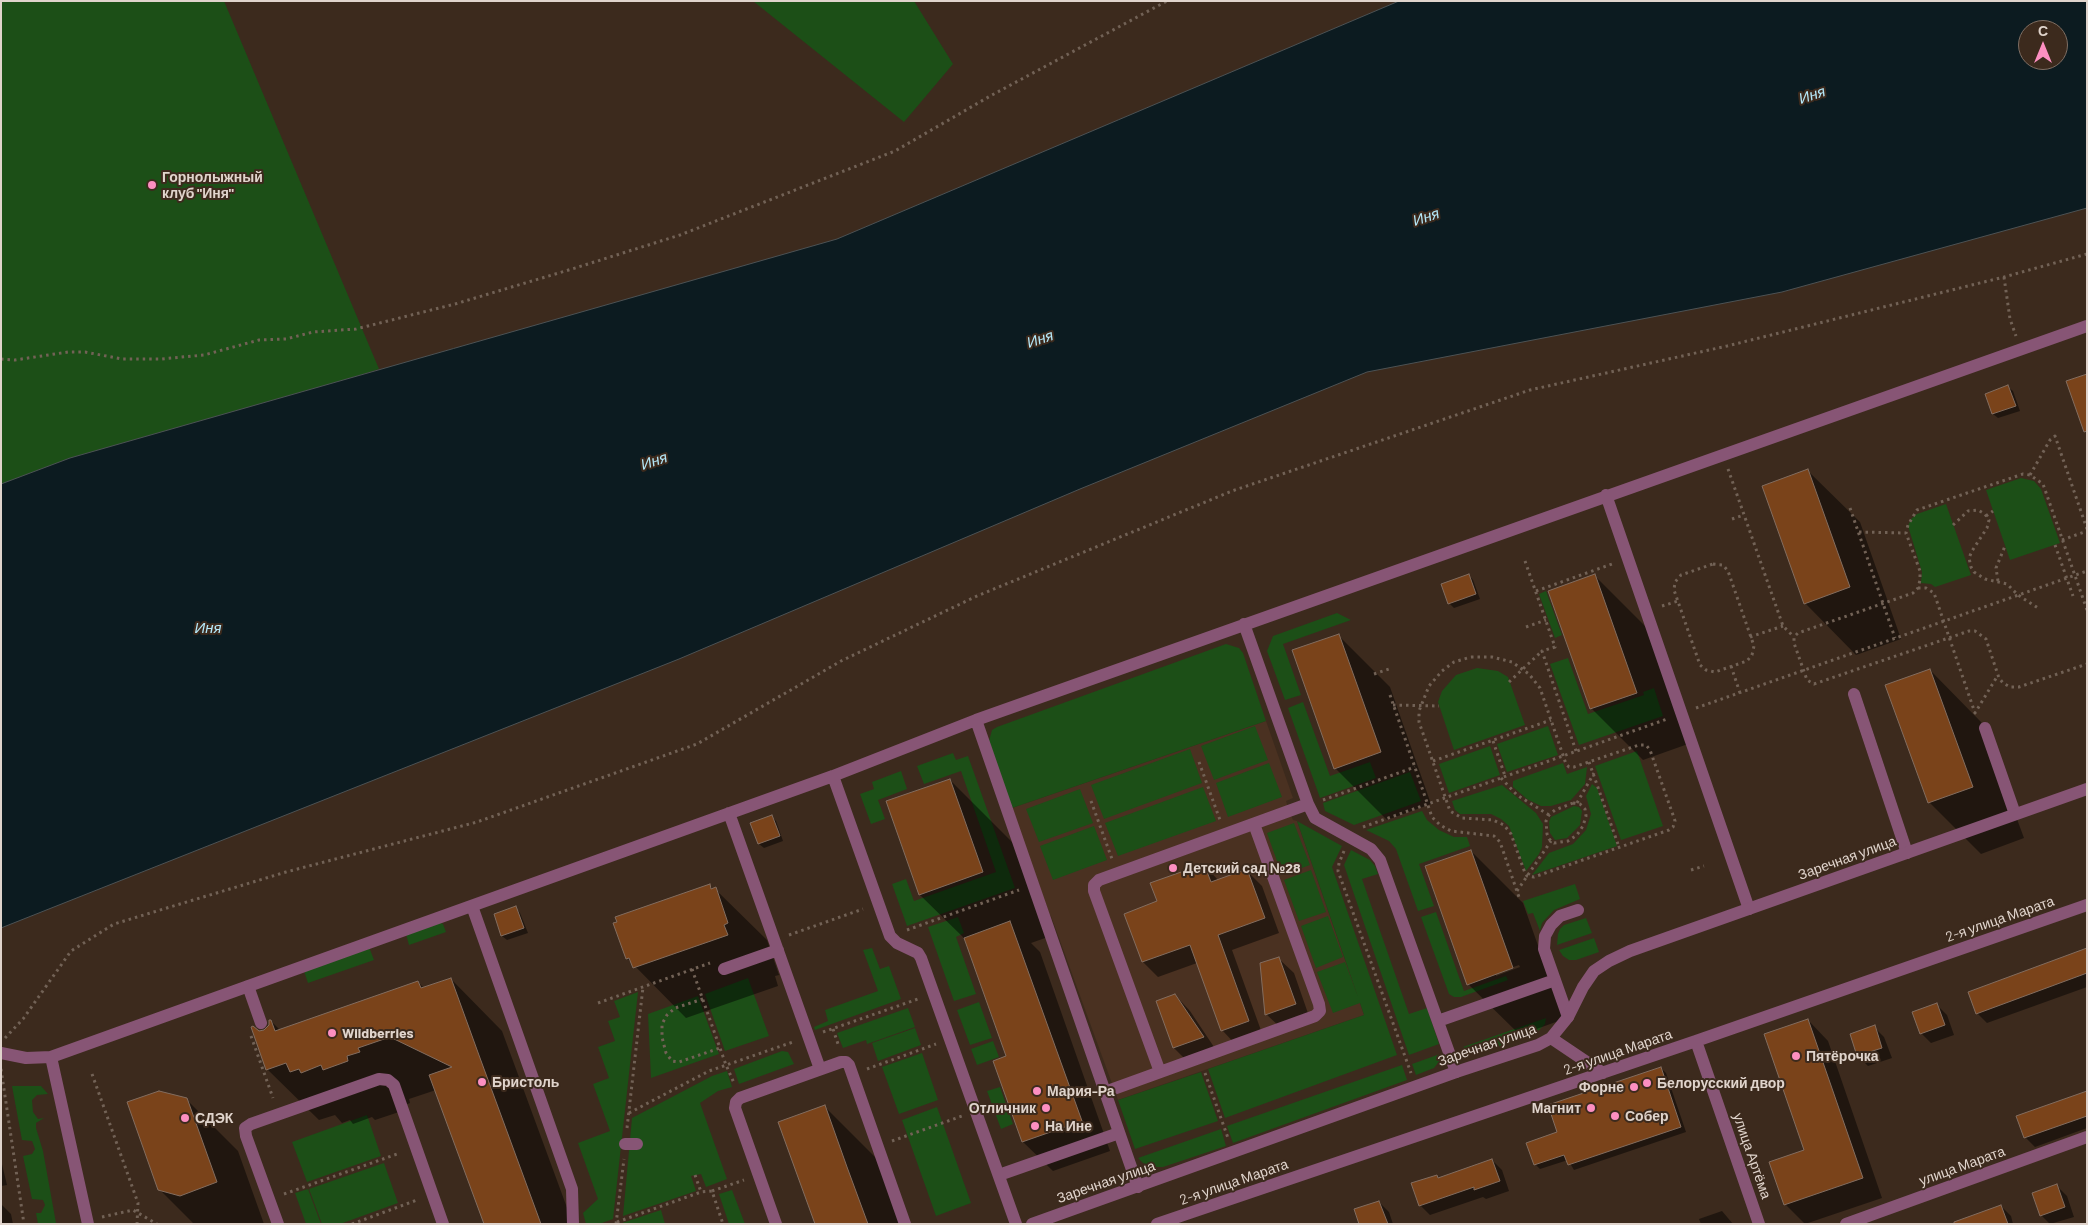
<!DOCTYPE html>
<meta charset="utf-8">
<style>
body{margin:0}
#map{position:relative;width:2088px;height:1225px;overflow:hidden;background:#3c2a1d;font-family:Barlow,sans-serif}
canvas{display:block}
.frame{position:absolute;inset:0;border:2px solid #e0d4cc;pointer-events:none}
.north{position:absolute;left:2018px;top:20px;width:50px;height:50px;box-sizing:border-box;background:#3c2a1d;border:1px solid #7e6e63;border-radius:50%;rotate:0deg;font-size:14px;font-weight:700;line-height:20px;text-align:center;color:#e0d4cc}
.north::after{content:'';display:block;margin:auto;width:18px;height:22px;background:#fc8fc1;clip-path:polygon(50% 0,100% 100%,50% 72%,0 100%)}
</style>
<div id="map">
<canvas width="2088" height="1225"></canvas>
<div class="frame"></div>
<div class="north">С</div>
</div>
<script>
const context = document.querySelector('canvas').getContext('2d');
context.lineJoin = 'round';
function fill(path, color) { context.fillStyle = color; context.fill(path, 'evenodd'); }
const shape = rows => new Path2D(rows.map(r => 'M' + r).join(''));
function trace(path, color, width, dash) { context.strokeStyle = color; context.lineWidth = width; context.lineCap = dash ? 'butt' : 'round'; context.setLineDash(dash || []); context.stroke(path); }
function drawText(font, color, halo, rows, align = 'center') {
  context.font = font + ' Barlow,sans-serif'; context.lineWidth = 4; context.setLineDash([]); context.textBaseline = 'middle'; context.strokeStyle = halo; context.fillStyle = color; for (const [text, x, y, turn = 0] of rows) {
    context.save(); context.translate(x, y); context.rotate((+turn || 0) * Math.PI / 180); context.textAlign = isNaN(turn) ? turn : align; if (halo) context.strokeText(text, 0, 0); context.fillText(text, 0, 0); context.restore();
  }
}
fill(shape([
 [1266,721,1293,798,1286,801,1289,811,1293,820,1297,821,1364,1015,1118,1100,1051,916,1049,914,1012,808]
]), '#4a3121');
fill(shape([
 [1,1,224,1,379,369,1,495],
 [753,1,914,1,953,64,904,122],
 [2021,478,2034,481,2041,489,2060,543,2010,560,1986,490],
 [1946,504,1971,575,1935,587,1931,584,1921,583,1922,572,1908,526,1911,519,1917,514],
 [1546,591,1562,635,1555,638,1539,594],
 [1337,613,1351,620,1283,644,1301,695,1285,700,1267,651,1273,636],
 [1226,644,1239,648,1243,653,1266,721,1012,808,989,741,992,730,997,727],
 [1568,658,1588,714,1644,695,1643,692,1654,688,1663,716,1579,745,1550,664],
 [1477,668,1498,671,1508,677,1525,725,1454,750,1438,702,1442,691,1456,675],
 [1303,702,1330,776,1370,762,1376,778,1320,798,1288,708],
 [1255,726,1268,760,1214,780,1201,746],
 [1548,726,1558,755,1507,772,1497,744],
 [1490,746,1500,775,1449,793,1439,764],
 [1190,749,1202,783,1104,819,1091,785],
 [1637,751,1663,826,1621,840,1595,766],
 [953,753,956,760,968,756,1015,888,907,926,892,884,906,879,914,901,996,872,961,771,924,784,917,766],
 [1269,763,1282,797,1228,817,1216,783],
 [1563,763,1567,774,1587,767,1585,784,1571,800,1551,806,1541,806,1527,799,1513,787,1513,781,1518,779],
 [901,771,907,789,878,800,885,819,871,824,860,794,874,789,872,782],
 [1410,772,1421,801,1354,825,1325,811,1323,803],
 [1592,784,1597,788,1617,846,1532,875,1549,853,1573,844,1586,830,1591,814,1586,796],
 [1502,785,1536,813,1543,824,1542,847,1539,854,1526,871,1509,826,1501,819,1491,814,1460,814,1455,810,1452,801],
 [1203,787,1216,821,1118,856,1105,823],
 [1080,789,1093,823,1039,842,1026,809],
 [1574,806,1579,807,1582,811,1580,825,1567,838,1555,840,1550,833,1549,822,1551,817],
 [1422,811,1427,820,1439,830,1454,837,1467,837,1470,846,1419,864,1434,906,1418,911,1396,849,1389,841,1366,830],
 [1297,821,1342,846,1332,867,1397,1055,1225,1118,1208,1069,1364,1015,1360,1003,1333,1013,1317,972,1345,962,1358,997],
 [1294,823,1310,865,1282,875,1267,833],
 [1094,826,1107,860,1053,880,1040,846],
 [1351,850,1370,860,1375,866,1378,874,1362,879,1409,1014,1427,1008,1439,1044,1409,1055,1344,865],
 [1311,870,1326,912,1299,921,1284,880],
 [1575,884,1580,899,1554,910,1542,923,1540,931,1533,913,1528,914,1523,901],
 [1436,912,1464,991,1506,976,1508,980,1461,997,1454,997,1449,994,1421,917],
 [1328,916,1343,957,1316,968,1301,926],
 [958,917,964,933,956,937,976,994,954,1001,928,927],
 [1586,918,1592,933,1557,945,1558,934,1560,929,1564,925],
 [439,922,443,924,446,932,409,945,406,934],
 [1594,938,1599,952,1576,960,1569,960,1563,956,1559,950],
 [369,947,374,960,308,983,304,971],
 [872,948,880,969,889,966,901,999,815,1030,814,1027,828,1021,825,1010,878,991,863,950],
 [748,978,769,1036,725,1051,705,994],
 [638,992,613,1219,599,1224,586,1224,583,1213,598,1199,578,1143,610,1131,593,1084,609,1078,598,1047,615,1041,608,1021,620,1017,614,1001],
 [698,996,719,1054,651,1078,648,1014],
 [979,1002,992,1038,970,1045,957,1010],
 [908,1008,915,1027,867,1044,866,1040,843,1048,837,1033],
 [1546,1018,1545,1024,1535,1034,1480,1053,1473,1053,1463,1047],
 [915,1028,921,1045,878,1061,872,1043],
 [993,1041,999,1057,977,1065,971,1049],
 [782,1051,788,1052,794,1064,739,1084,734,1069],
 [922,1053,938,1100,899,1114,882,1067],
 [1440,1054,1442,1058,1434,1068,1416,1075,1412,1064],
 [1402,1065,1407,1080,1233,1143,1227,1126],
 [727,1071,732,1087,718,1091,700,1103,727,1179,706,1187,701,1174,691,1176,696,1191,623,1216,632,1118,712,1076],
 [1201,1072,1218,1121,1135,1149,1118,1100],
 [12,1086,41,1086,48,1094,37,1095,32,1100,33,1112,38,1119,44,1118,36,1123,36,1128,43,1151,56,1223,38,1224,36,1213,41,1213,45,1205,43,1200,32,1199,23,1156,32,1154,35,1149,32,1141,22,1140],
 [1000,1087,1013,1124,1001,1129,987,1091],
 [937,1107,971,1203,936,1216,902,1120],
 [367,1115,381,1156,307,1182,292,1142],
 [1221,1129,1226,1146,1163,1167,1152,1167,1143,1163,1138,1158],
 [384,1163,398,1203,340,1224,322,1224,309,1189],
 [308,1189,321,1224,306,1224,295,1193],
 [732,1190,745,1224,729,1224,719,1194],
 [661,1210,665,1224,622,1224,622,1223]
]), '#1c4f17');
const water = shape([
 [1399,1,2087,1,2087,208,1782,292,1367,372,1080,489,679,659,1,928,1,484,70,458,837,239,1399,1],
 [2028,30,2058,30,2058,60,2028,60,2028,30]
]);
fill(water, '#0c1b20');
trace(water, '#4c5254', 1);
fill(shape([
 [2008,387,2013,391,2020,411,1998,418,1993,414,1987,395],
 [1808,471,1860,522,1901,639,1856,655,1805,603],
 [1469,575,1473,580,1480,599,1454,608,1449,603],
 [1595,576,1646,627,1688,744,1643,760,1591,708],
 [1338,635,1390,687,1431,804,1387,820,1335,768],
 [1930,670,1981,722,2024,838,1981,854,1929,802],
 [950,780,1015,845,1048,937,1031,943,1040,952,1110,1151,1053,1171,1023,1142,995,1061,1007,1057,966,940,920,895,887,802],
 [772,817,776,821,783,841,764,848,759,844,752,824],
 [1471,851,1523,903,1564,1019,1520,1035,1468,984],
 [1519,965,1520,967,1496,976,1496,973],
 [1204,865,1219,881,1247,871,1262,886,1279,933,1232,950,1263,1036,1237,1046,1222,1030,1197,963,1158,977,1143,962,1159,902],
 [709,885,713,889,715,889,767,940,779,975,775,976,778,986,686,1018,627,958,618,923],
 [516,908,520,913,528,933,507,940,502,936,495,915],
 [2087,950,2087,987,1987,1023,1977,1013],
 [1278,958,1294,973,1310,1019,1282,1029,1266,1014],
 [451,979,502,1031,573,1224,485,1224,436,1090,409,1099,410,1103,397,1108,399,1112,375,1120,372,1117,353,1124,350,1120,342,1123,335,1115,319,1120,267,1069,259,1032,265,1032,270,1025,271,1021,281,1031,418,982,424,988],
 [1175,995,1190,1011,1218,1053,1189,1063,1174,1048,1157,1002],
 [1937,1005,1947,1015,1954,1035,1931,1043,1921,1033],
 [1808,1020,1828,1041,1882,1198,1805,1224,1785,1204,1805,1151],
 [1874,1027,1884,1037,1892,1058,1868,1066,1858,1056,1851,1035],
 [1661,1068,1666,1073,1686,1132,1574,1170,1568,1160,1540,1169,1535,1164,1558,1133],
 [2087,1092,2087,1128,2035,1147,2025,1137],
 [186,1099,238,1151,264,1224,194,1224,159,1189],
 [824,1106,876,1158,900,1224,816,1224],
 [1,1160,7,1185,1,1186],
 [1492,1160,1502,1170,1509,1191,1486,1199,1483,1197,1430,1215,1420,1205,1436,1176,1439,1178],
 [2057,1186,2067,1196,2074,1217,2050,1224,2041,1215],
 [1379,1202,1389,1212,1393,1224,1361,1224],
 [1,1204,11,1214,13,1224,1,1224],
 [2001,1206,2011,1216,2013,1224,1981,1224],
 [1722,1211,1733,1224,1701,1224,1699,1219]
]), '#0007');
const building = shape([
 [2087,374,2087,431,2084,432,2066,381,2087,374],
 [2008,385,2016,406,1992,414,1985,394,2008,385],
 [1808,469,1850,587,1804,604,1762,486,1808,469],
 [1469,574,1476,594,1448,604,1441,584,1469,574],
 [1595,574,1637,693,1590,709,1548,591,1595,574],
 [1339,634,1381,752,1334,769,1292,650,1339,634],
 [1930,669,1973,787,1928,803,1885,685,1930,669],
 [950,779,983,872,919,895,886,801,950,779],
 [772,815,780,836,758,844,750,823,772,815],
 [1471,850,1513,968,1467,985,1425,866,1471,850],
 [1204,864,1211,882,1247,869,1265,918,1218,935,1249,1021,1221,1031,1190,945,1142,962,1124,914,1157,901,1150,883,1204,864],
 [710,884,711,889,716,887,728,923,724,925,728,935,633,968,629,958,626,959,613,923,617,922,615,917,710,884],
 [516,906,524,928,501,936,494,914,516,906],
 [1010,921,1082,1121,1022,1142,993,1061,1006,1056,964,938,1010,921],
 [2087,948,2087,973,1976,1014,1968,992,2087,948],
 [1279,957,1296,1004,1265,1015,1260,963,1279,957],
 [451,978,480,1058,541,1224,484,1224,429,1075,452,1067,390,1037,358,1048,360,1052,347,1056,348,1061,323,1070,321,1065,301,1073,299,1069,290,1072,286,1063,266,1070,251,1027,253,1026,259,1031,264,1030,269,1025,269,1020,271,1020,275,1031,418,981,421,988,451,978],
 [1175,994,1204,1037,1173,1048,1156,1001,1175,994],
 [1937,1003,1945,1025,1920,1034,1912,1012,1937,1003],
 [1808,1019,1863,1178,1784,1205,1769,1162,1804,1150,1764,1034,1808,1019],
 [1875,1025,1882,1048,1857,1056,1850,1034,1875,1025],
 [1661,1067,1681,1127,1568,1165,1564,1155,1534,1165,1526,1143,1557,1132,1548,1105,1661,1067],
 [159,1091,187,1098,217,1182,180,1196,158,1190,127,1102,159,1091],
 [2087,1091,2087,1116,2024,1138,2016,1116,2087,1091],
 [825,1105,847,1167,868,1224,815,1224,778,1122,825,1105],
 [1492,1159,1500,1181,1474,1190,1474,1187,1419,1206,1411,1183,1437,1175,1438,1178,1492,1159],
 [2057,1184,2065,1207,2040,1216,2032,1193,2057,1184],
 [1379,1201,1388,1224,1359,1224,1354,1209,1379,1201],
 [2001,1205,2008,1224,1954,1224,1954,1222,2001,1205]
]);
fill(building, '#7a431a');
trace(building, '#836d5f', 1);
trace(shape([
 [2004,277,2010,319,2016,336],
 [1,359,15,360,68,352,85,352,122,359,161,359,204,355,259,340,286,339,313,332,356,329,455,304,572,269,680,235,895,151,992,95,1167,1],
 [1728,469,1783,626,1794,637],
 [2030,475,2050,440,2055,436,2087,529],
 [1850,508,1895,638],
 [1986,516,1993,511],
 [1732,519,1744,515],
 [1953,525,1968,511,1978,510,1985,514,1989,520,1987,528,1972,551,1969,558,1971,567,1974,572,1985,579,2007,584,2018,595,2038,608],
 [1859,532,1906,533],
 [2062,540,2087,531],
 [2055,545,2073,596],
 [1525,561,1555,647,1542,651,1576,751],
 [1713,564,1723,565,1728,571,1754,646,1752,655,1747,661,1715,672,1706,670,1700,665,1674,590,1675,582,1681,575,1713,564],
 [1998,581,1996,568,2005,546],
 [1918,588,1926,588,1934,593,1975,713,1998,675],
 [1536,591,1612,564],
 [1662,606,1678,601],
 [2087,610,2043,484,2030,475,2023,474,1917,510,1908,525,1906,533,1920,571,1920,580,1918,588,1913,593,1798,633,1794,637,1794,643,1807,680,1814,684,1969,631,1975,631,1986,639,1999,678,2003,683,2010,687,2019,687,2087,664],
 [1526,627,1546,620],
 [1750,637,1783,626],
 [1471,657,1492,657,1512,662,1529,674,1540,688,1566,764,1569,767,1574,767,1639,745,1646,745,1650,750,1673,815,1675,821,1673,827,1669,830,1534,877,1527,876,1525,873,1511,834,1504,825,1493,820,1462,818,1450,811,1419,722,1419,711,1429,686,1442,671,1454,662,1471,657],
 [1731,666,1740,693],
 [1374,674,1389,669],
 [1509,682,1542,651],
 [1390,695,1432,817,1440,825,1451,831,1494,836,1500,842,1520,900],
 [1393,705,1439,706],
 [1696,708,2087,571],
 [1493,741,1505,776],
 [1433,761,1551,720],
 [1199,762,1220,820],
 [1589,762,1619,847],
 [1501,778,1517,795,1549,815],
 [1323,800,1415,767],
 [1091,801,1112,859],
 [1573,803,1580,804,1585,809,1586,816,1583,826,1577,835,1568,841,1554,843,1549,839,1547,834,1546,821,1549,815,1555,810,1573,803],
 [1577,803,1594,773],
 [1363,827,1667,719],
 [1344,851,1339,863,1338,871,1411,1073],
 [1691,870,1704,866],
 [1517,891,1551,841],
 [907,930,1019,890],
 [789,935,863,909],
 [692,969,726,1065,734,1083],
 [703,999,675,1008,667,1015,662,1024,662,1037,666,1053,672,1061,679,1062,720,1048],
 [598,1003,710,963],
 [833,1029,839,1047],
 [823,1032,918,999],
 [251,1036,273,1098],
 [5,1038,23,1019,71,951,114,924,286,872,477,822,697,744,841,661,977,596,1232,491,1530,390,1727,346,2004,277,2087,254],
 [1,1069,24,1224],
 [867,1069,936,1044],
 [1205,1073,1228,1138],
 [92,1074,138,1203,137,1224],
 [629,1113,709,1071,793,1042],
 [627,1128,643,987],
 [892,1141,962,1116],
 [695,1175,701,1192],
 [712,1191,744,1180],
 [284,1194,400,1153],
 [102,1217,133,1210,157,1224],
 [617,1222,701,1192,712,1191,723,1224],
 [352,1224,417,1200],
 [616,1224,624,1159]
]), '#726256', 3, [2.5, 4]);
trace(shape([
 [1606,495,1749,909],
 [1244,624,1308,804,1315,818,1371,849,1380,860,1456,1072],
 [1854,694,1907,853],
 [976,720,1138,1187],
 [1985,728,2015,814],
 [833,776,890,936,897,943,918,953,921,958,1016,1224],
 [729,813,820,1069],
 [472,906,572,1189,573,1224],
 [724,969,778,950],
 [248,986,261,1023],
 [1568,1017,1544,949,1545,936,1551,925,1560,916,1578,910],
 [1438,1021,1555,980],
 [1,1053,26,1058,51,1057,833,776,976,720,2087,326],
 [51,1057,88,1224],
 [1160,1072,1094,891,1094,885,1099,880,1308,804],
 [1105,1092,1315,1016,1320,1011,1319,1004,1254,824],
 [625,1144,637,1144],
 [999,1175,1119,1133],
 [278,1224,246,1136,245,1128,251,1124,379,1079,388,1080,394,1085,443,1224],
 [776,1224,735,1108,736,1102,740,1098,841,1062,846,1062,849,1065,905,1224]
]), '#875575', 12);
trace(shape([
 [1551,1038,1603,1073],
 [1696,1041,1759,1224],
 [1032,1224,1456,1072,1538,1045,1551,1038,1568,1017,1583,987,1594,971,1609,961,1630,951,2087,789],
 [1157,1224,1696,1041,2087,905],
 [1846,1224,2087,1137]
]), '#875575', 12);
for (const [x, y, r, color] of [
 [152,185,5,"#fc8fc1"],
 [1173,868,5,"#fc8fc1"],
 [332,1033,5,"#fc8fc1"],
 [1796,1056,5,"#fc8fc1"],
 [482,1082,5,"#fc8fc1"],
 [1647,1083,5,"#fc8fc1"],
 [1634,1087,5,"#fc8fc1"],
 [1037,1091,5,"#fc8fc1"],
 [1046,1108,5,"#fc8fc1"],
 [1591,1108,5,"#fc8fc1"],
 [1615,1116,5,"#fc8fc1"],
 [185,1118,5,"#fc8fc1"],
 [1035,1126,5,"#fc8fc1"]
]) { const dot = new Path2D(); dot.arc(x, y, r, 0, 2 * Math.PI); context.fillStyle = color; context.fill(dot); trace(dot, '#3c2a1d', 2); }
drawText('bold 14px', '#e0d4cc', '#3c2a1d', [
 ["Горнолыжный",162,177],
 ["клуб \"Иня\"",162,193],
 ["Детский сад №28",1183,868],
 ["Wildberries",342,1033],
 ["Пятёрочка",1806,1056],
 ["Бристоль",492,1082],
 ["Белорусский двор",1657,1083],
 ["Форне",1624,1087,"right"],
 ["Мария-Ра",1047,1091],
 ["Отличник",1036,1108,"right"],
 ["Магнит",1581,1108,"right"],
 ["Собер",1625,1116],
 ["СДЭК",195,1118],
 ["На Ине",1045,1126]
], 'left');
drawText('14px', '#e0d4cc', '#3c2a1d', [
 ["Заречная улица",1847,858,-20],
 ["2-я улица Марата",2000,919,-19],
 ["Заречная улица",1487,1045,-19],
 ["2-я улица Марата",1618,1052,-19],
 ["улица Артёма",1752,1156,71],
 ["улица Марата",1962,1166,-20],
 ["Заречная улица",1106,1182,-19],
 ["2-я улица Марата",1234,1182,-19]
]);
drawText('italic 15px', '#b4e8f9', '#3c2a1d', [
 ["Иня",1812,95,-18],
 ["Иня",1426,217,-18],
 ["Иня",1040,339,-18],
 ["Иня",654,461,-18],
 ["Иня",208,628]
]);
</script>
